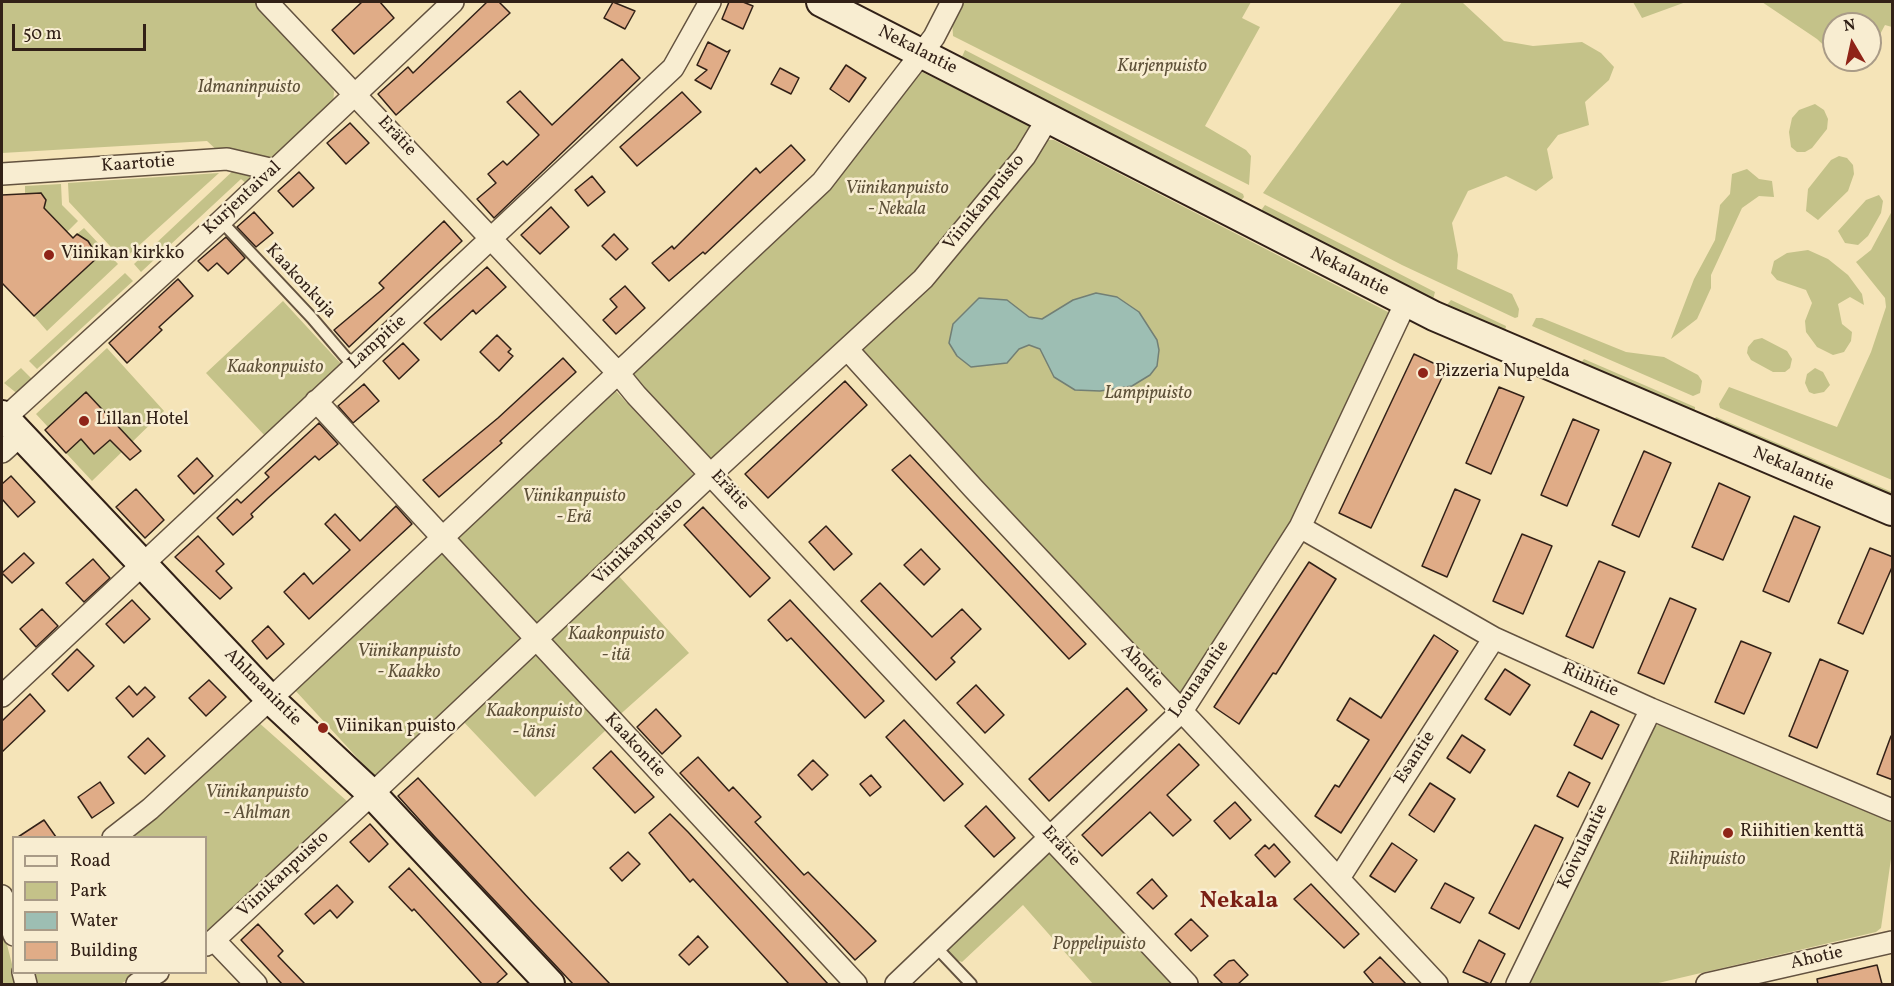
<!DOCTYPE html>
<meta charset="utf-8">
<style>
body{margin:0}
#map{position:relative;width:1894px;height:986px;overflow:hidden;background:#f5e4b8;font-family:Vollkorn,serif}
canvas{display:block}
.frame{position:absolute;inset:0;border:3px solid #322117;pointer-events:none}
.legend{position:absolute;left:12px;top:836px;width:195px;height:138px;box-sizing:border-box;background:#f8edd1;border:2px solid #a99b87;margin:0;padding:8px 10px;list-style:none;font-size:18px;color:#322117}
.legend li{display:flex;align-items:center;gap:12px;height:30px}
.legend b{width:30px;border:2px solid #a99b87}
.north{position:absolute;left:1822px;top:12px;width:60px;height:60px;box-sizing:border-box;background:#f8edd1;border:2px solid #a99b87;border-radius:50%;rotate:351deg;font-size:16px;font-weight:700;line-height:24px;text-align:center;color:#322117}
.north::after{content:'';display:block;margin:auto;width:21px;height:27px;background:#8f2418;clip-path:polygon(50% 0,100% 100%,50% 72%,0 100%)}
.scale{position:absolute;left:12px;top:24px;width:134px;height:27px;box-sizing:border-box;border:3px solid #322117;border-top:0;padding-left:8px;font-size:18px;line-height:21px;white-space:nowrap;color:#322117;-webkit-text-stroke:4px #f8edd1;paint-order:stroke}
</style>
<div id="map">
<canvas width="1894" height="986"></canvas>
<div class="frame"></div>
<ul class="legend">
<li><b style="height:8px;background:#f8edd1"></b>Road</li>
<li><b style="height:16px;background:#c4c289"></b>Park</li>
<li><b style="height:16px;background:#9dbeb3"></b>Water</li>
<li><b style="height:16px;background:#e0ac87"></b>Building</li>
</ul>
<div class="north">N</div>
<div class="scale">50 m</div>
</div>
<script>
const context = document.querySelector('canvas').getContext('2d');
context.lineJoin = 'round';
function fill(path, color) { context.fillStyle = color; context.fill(path, 'evenodd'); }
const shape = rows => new Path2D(rows.map(r => 'M' + r).join(''));
function trace(path, color, width, dash) { context.strokeStyle = color; context.lineWidth = width; context.lineCap = dash ? 'butt' : 'round'; context.setLineDash(dash || []); context.stroke(path); }
function drawText(font, color, halo, rows, align = 'center') {
  context.font = font + ' Vollkorn,serif'; context.lineWidth = 5; context.setLineDash([]); context.textBaseline = 'middle'; context.strokeStyle = halo; context.fillStyle = color; for (const [text, x, y, turn = 0] of rows) {
    context.save(); context.translate(x, y); context.rotate((+turn || 0) * Math.PI / 180); context.textAlign = isNaN(turn) ? turn : align; if (halo) context.strokeText(text, 0, 0); context.fillText(text, 0, 0); context.restore();
  }
}
fill(shape([
 [2,2,257,2,331,81,334,92,333,104,271,162,221,154,207,141,2,153],
 [959,2,1251,2,1242,18,1260,27,1205,126,1246,150,1251,156,1249,185,953,36,952,19],
 [1402,2,1463,3,1504,41,1533,46,1582,42,1601,53,1614,67,1609,80,1585,102,1589,125,1558,135,1547,149,1553,178,1536,191,1506,176,1468,191,1452,223,1458,255,1457,269,1512,294,1519,309,1518,317,1515,318,1402,265,1263,193],
 [1633,2,1686,2,1642,18],
 [1762,2,1892,2,1892,27,1885,25,1870,53,1870,24,1834,24,1834,55,1817,39],
 [965,50,1243,194,1244,197,1240,202,961,59],
 [922,72,1033,127,934,253,713,461,628,371,831,183],
 [1815,104,1824,110,1828,119,1827,129,1812,148,1805,152,1797,152,1791,147,1789,132,1792,118,1799,110],
 [1048,140,1054,140,1390,313,1286,532,1185,691,1174,693,865,360,863,350,868,342],
 [1839,156,1847,158,1853,165,1854,174,1848,191,1818,220,1806,211,1808,189,1831,160],
 [237,167,251,175,248,185,241,179,141,272,134,264],
 [1747,169,1759,179,1772,181,1774,197,1759,196,1742,208,1711,275,1711,288,1697,319,1671,339,1694,279,1715,240,1720,205,1730,194,1732,174],
 [219,173,123,260,69,202,68,183],
 [61,184,62,205,78,221,67,232,44,208,46,200,41,193,25,194,25,186],
 [1879,195,1883,201,1881,213,1868,236,1858,245,1845,243,1838,231,1866,200],
 [1265,205,1435,292,1433,300,1263,215,1262,209],
 [1892,211,1892,480,1720,408,1719,404,1729,387,1837,427,1871,352,1886,307,1885,298,1856,262,1871,250],
 [84,228,118,264,47,331,34,316,98,257,88,241,77,234],
 [1808,250,1828,259,1848,275,1862,294,1864,305,1850,297,1838,304,1842,324,1852,332,1851,341,1844,352,1833,355,1817,347,1806,332,1805,321,1812,303,1806,290,1777,280,1771,273,1774,261,1787,253],
 [125,273,133,281,37,369,29,361],
 [1451,300,1506,326,1505,332,1446,306],
 [283,301,343,366,266,437,206,373],
 [1536,318,1542,318,1626,352,1664,357,1698,375,1702,381,1700,393,1693,396,1532,326],
 [1762,338,1787,351,1792,359,1790,368,1785,372,1773,372,1751,360,1747,353,1748,347,1754,340],
 [107,348,164,411,92,481,66,453,81,439,95,454,121,429,86,392,48,427,36,414],
 [1584,359,1695,407,1695,409,1693,413,1580,364],
 [21,368,36,383,19,395,4,383],
 [1815,368,1823,372,1830,385,1824,392,1814,394,1809,392,1805,383,1807,374],
 [614,389,696,477,535,628,452,540],
 [1716,417,1892,492,1892,499,1714,421],
 [443,549,525,638,375,777,293,688],
 [617,574,689,653,615,719,544,640],
 [533,650,607,729,535,797,460,718],
 [257,721,348,802,206,935,206,838,125,838],
 [1663,724,1891,820,1892,852,1881,928,1876,932,1654,984,1525,984,1654,726],
 [1048,850,1176,984,1093,984,1023,905,962,962,937,953],
 [2,925,14,972,18,984,2,984],
 [29,973,141,973,120,984,32,984]
]), '#c4c289');
const water = shape([
 [1096,293,1117,297,1139,312,1157,340,1159,350,1157,366,1150,375,1132,386,1100,391,1075,390,1054,377,1040,349,1029,345,1019,349,1007,363,971,367,957,356,949,343,953,324,979,298,1007,300,1029,317,1042,319,1073,300,1096,293]
]);
fill(water, '#9dbeb3');
trace(water, '#727f75', 1.5);
const building = shape([
 [362,2,380,2,394,18,354,54,332,30,362,2],
 [487,2,499,2,510,13,396,115,378,94,408,67,413,73,487,2],
 [613,2,635,11,625,29,604,18,613,2],
 [729,2,743,2,753,6,743,29,722,19,729,2],
 [708,42,727,52,730,50,711,89,695,80,707,70,697,65,708,42],
 [622,59,640,78,494,218,477,199,496,183,488,174,503,161,507,165,539,135,507,102,520,91,552,125,622,59],
 [846,65,866,78,849,102,830,89,846,65],
 [780,68,799,78,791,94,771,84,780,68],
 [682,92,701,112,637,166,620,147,682,92],
 [350,123,369,143,346,164,327,143,350,123],
 [791,145,805,160,705,254,703,252,669,281,652,263,672,246,674,249,756,168,760,173,791,145],
 [299,172,314,188,293,207,278,191,299,172],
 [592,176,605,192,588,206,575,190,592,176],
 [41,193,46,200,44,208,73,238,77,234,88,241,98,257,34,316,2,283,2,195,41,193],
 [551,207,569,227,540,254,521,235,551,207],
 [254,212,273,233,256,247,237,227,254,212],
 [444,221,462,241,349,347,334,330,384,288,379,283,444,221],
 [614,234,628,249,616,260,602,246,614,234],
 [226,237,245,258,228,274,217,263,208,271,198,261,226,237],
 [487,267,506,287,476,314,473,310,441,340,424,323,487,267],
 [178,279,193,296,159,327,162,330,127,363,109,343,178,279],
 [625,286,645,308,616,334,603,320,617,307,610,299,625,286],
 [497,335,511,349,508,352,513,356,499,371,480,352,497,335],
 [403,343,419,360,399,379,383,361,403,343],
 [1414,354,1446,369,1371,528,1339,513,1414,354],
 [563,358,576,372,500,441,502,443,439,497,423,480,498,418,563,358],
 [845,381,867,405,768,498,745,474,845,381],
 [364,384,379,401,353,423,338,406,364,384],
 [1499,387,1524,397,1491,474,1466,463,1499,387],
 [86,392,141,451,130,460,110,440,94,454,81,439,66,453,45,430,86,392],
 [1573,419,1599,430,1567,506,1541,495,1573,419],
 [319,423,338,444,319,460,315,456,268,498,251,514,253,517,233,535,217,518,237,499,241,503,269,477,265,473,319,423],
 [1644,451,1671,463,1639,537,1612,525,1644,451],
 [910,455,1086,644,1069,659,892,470,910,455],
 [197,458,213,476,194,494,178,476,197,458],
 [11,476,35,502,18,517,2,499,2,484,11,476],
 [1719,483,1750,497,1723,560,1692,547,1719,483],
 [136,489,164,520,145,538,116,507,136,489],
 [1455,489,1480,500,1447,577,1422,566,1455,489],
 [396,506,412,524,309,619,284,592,304,573,313,584,350,550,325,524,335,514,360,541,396,506],
 [703,507,770,578,750,597,684,525,703,507],
 [1794,516,1820,527,1789,602,1763,591,1794,516],
 [826,526,852,554,834,570,809,542,826,526],
 [1522,534,1552,546,1523,614,1493,601,1522,534],
 [198,536,224,564,216,571,232,588,220,599,175,557,198,536],
 [1870,548,1893,557,1893,565,1863,634,1838,623,1870,548],
 [921,549,940,569,924,585,904,565,921,549],
 [24,553,34,563,12,583,2,573,24,553],
 [93,559,110,578,84,602,66,583,93,559],
 [1599,561,1625,572,1593,648,1566,636,1599,561],
 [1309,562,1336,579,1276,674,1273,673,1239,724,1214,707,1309,562],
 [880,583,932,637,962,609,981,629,951,658,955,662,936,680,861,601,880,583],
 [1670,598,1696,609,1664,684,1638,673,1670,598],
 [132,600,150,619,124,643,106,624,132,600],
 [790,600,884,701,865,718,791,638,787,641,768,620,790,600],
 [42,609,58,626,36,647,20,629,42,609],
 [268,626,284,644,267,659,252,641,268,626],
 [1434,635,1458,651,1341,833,1315,816,1335,785,1339,787,1369,740,1337,720,1350,698,1381,718,1434,635],
 [1741,641,1771,653,1744,714,1715,702,1741,641],
 [77,649,94,666,68,691,52,674,77,649],
 [1820,659,1848,671,1817,748,1789,736,1820,659],
 [1505,669,1530,685,1510,715,1485,699,1505,669],
 [209,680,226,697,206,716,189,698,209,680],
 [976,685,1004,715,985,733,957,703,976,685],
 [129,686,137,695,145,687,155,697,133,717,116,698,129,686],
 [1127,688,1147,710,1049,801,1029,779,1127,688],
 [30,694,45,711,2,752,2,721,30,694],
 [656,709,681,736,662,754,637,727,656,709],
 [1591,711,1619,725,1602,759,1574,745,1591,711],
 [904,720,963,784,944,801,886,737,904,720],
 [1462,735,1485,750,1470,773,1447,758,1462,735],
 [1891,736,1893,736,1893,780,1877,774,1891,736],
 [148,738,165,756,145,774,128,757,148,738],
 [1179,744,1199,765,1167,795,1191,820,1173,836,1150,812,1102,856,1082,835,1179,744],
 [611,751,654,797,635,813,593,768,611,751],
 [698,757,729,791,733,787,761,817,755,822,804,875,808,872,876,941,855,960,680,773,698,757],
 [813,760,828,775,812,790,798,775,813,760],
 [1569,772,1590,783,1578,807,1557,796,1569,772],
 [871,775,881,787,870,796,860,784,871,775],
 [418,778,533,903,610,984,573,984,435,837,398,796,418,778],
 [100,782,114,803,92,818,78,797,100,782],
 [1430,783,1455,799,1434,832,1409,815,1430,783],
 [1235,802,1251,820,1230,839,1214,821,1235,802],
 [986,806,1015,838,994,857,965,826,986,806],
 [670,814,688,832,828,984,789,984,693,879,690,882,649,833,670,814],
 [44,820,56,837,18,837,44,820],
 [370,824,388,844,369,862,350,842,370,824],
 [1535,825,1563,838,1519,929,1489,913,1535,825],
 [1392,843,1417,860,1395,892,1370,876,1392,843],
 [1274,844,1290,862,1275,877,1255,855,1265,845,1269,849,1274,844],
 [628,852,640,864,622,881,610,868,628,852],
 [409,868,507,974,496,984,482,984,414,909,412,911,389,887,409,868],
 [1152,879,1167,896,1153,909,1137,893,1152,879],
 [1445,883,1474,898,1460,923,1431,908,1445,883],
 [1311,884,1359,934,1344,948,1294,899,1311,884],
 [337,885,353,902,337,918,330,910,314,924,305,914,337,885],
 [1191,919,1208,936,1191,951,1175,934,1191,919],
 [258,924,283,951,278,956,305,984,282,984,241,940,258,924],
 [698,936,708,947,689,965,679,955,698,936],
 [1479,940,1505,954,1490,984,1463,972,1479,940],
 [1380,957,1406,984,1374,984,1364,972,1380,957],
 [1234,960,1248,975,1238,984,1223,984,1214,975,1229,961,1234,960],
 [1877,965,1882,984,1818,984,1817,979,1877,965]
]);
fill(building, '#e0ac87');
trace(building, '#322117', 1.5);
const lane = shape([
 [221,221,312,318,353,366],
 [935,946,971,984]
]);
const street = shape([
 [267,2,618,373,636,395,1187,984],
 [2,174,227,159,274,170],
 [847,349,973,488,1437,984],
 [316,401,856,984],
 [5,418,221,221,453,2],
 [2,452,21,435],
 [1300,527,1494,638,1651,709,1892,810],
 [2,696,673,68,710,2],
 [113,838,150,809,280,690,822,182,934,37,952,2],
 [1339,878,1494,638],
 [2,896,14,935],
 [214,940,256,984],
 [206,945,214,940,372,794,712,473,923,279,1025,156,1048,118],
 [23,972,26,984],
 [137,984,158,972],
 [896,984,1182,711,1300,527,1406,302],
 [1517,984,1651,709],
 [1707,984,1892,942]
]);
const secondary = shape([
 [821,2,1434,316,1892,511],
 [2,415,270,699,372,794,550,984]
]);
trace(lane, '#63523f', 14);
trace(street, '#63523f', 24);
trace(secondary, '#322117', 32);
trace(lane, '#f8edd1', 10);
trace(street, '#f8edd1', 21);
trace(secondary, '#f8edd1', 28);
for (const [x, y, r, color] of [
 [49,255,6,"#8f2418"],
 [1423,373,6,"#8f2418"],
 [84,421,6,"#8f2418"],
 [323,728,6,"#8f2418"],
 [1728,833,6,"#8f2418"]
]) { const dot = new Path2D(); dot.arc(x, y, r, 0, 2 * Math.PI); context.fillStyle = color; context.fill(dot); trace(dot, '#f8edd1', 2); }
drawText('18px', '#322117', '#f8edd1', [
 ["Nekalantie",917,51,27],
 ["Erätie",396,137,47],
 ["Kaartotie",138,165,-4],
 ["Kurjentaival",243,199,-43],
 ["Viinikanpuisto",985,203,-51],
 ["Nekalantie",1349,273,27],
 ["Kaakonkuja",300,282,47],
 ["Lampitie",378,343,-42],
 ["Nekalantie",1793,470,23],
 ["Erätie",729,491,47],
 ["Viinikanpuisto",639,542,-44],
 ["Ahotie",1141,667,47],
 ["Lounaantie",1200,680,-55],
 ["Riihitie",1590,681,24],
 ["Ahlmanintie",262,688,45],
 ["Kaakontie",634,746,47],
 ["Esantie",1416,758,-57],
 ["Erätie",1060,847,47],
 ["Koivulantie",1584,847,-64],
 ["Viinikanpuisto",284,875,-43],
 ["Ahotie",1817,959,-13]
]);
drawText('italic 18px', '#5e5139', '#f8edd1', [
 ["Kurjenpuisto",1162,68],
 ["Idmaninpuisto",249,89],
 ["Viinikanpuisto",897,190],
 ["- Nekala",897,211],
 ["Kaakonpuisto",275,369],
 ["Lampipuisto",1148,395],
 ["Viinikanpuisto",574,498],
 ["- Erä",574,519],
 ["Kaakonpuisto",616,636],
 ["- itä",616,657],
 ["Viinikanpuisto",409,653],
 ["- Kaakko",409,674],
 ["Kaakonpuisto",534,713],
 ["- länsi",534,734],
 ["Viinikanpuisto",257,794],
 ["- Ahlman",257,815],
 ["Riihipuisto",1707,861],
 ["Poppelipuisto",1099,946]
]);
drawText('18px', '#322117', '#f8edd1', [
 ["Viinikan kirkko",61,255],
 ["Pizzeria Nupelda",1435,373],
 ["Lillan Hotel",96,421],
 ["Viinikan puisto",335,728],
 ["Riihitien kenttä",1740,833]
], 'left');
drawText('bold 24px', '#7a1f14', '#f8edd1', [
 ["Nekala",1239,903]
]);
</script>
